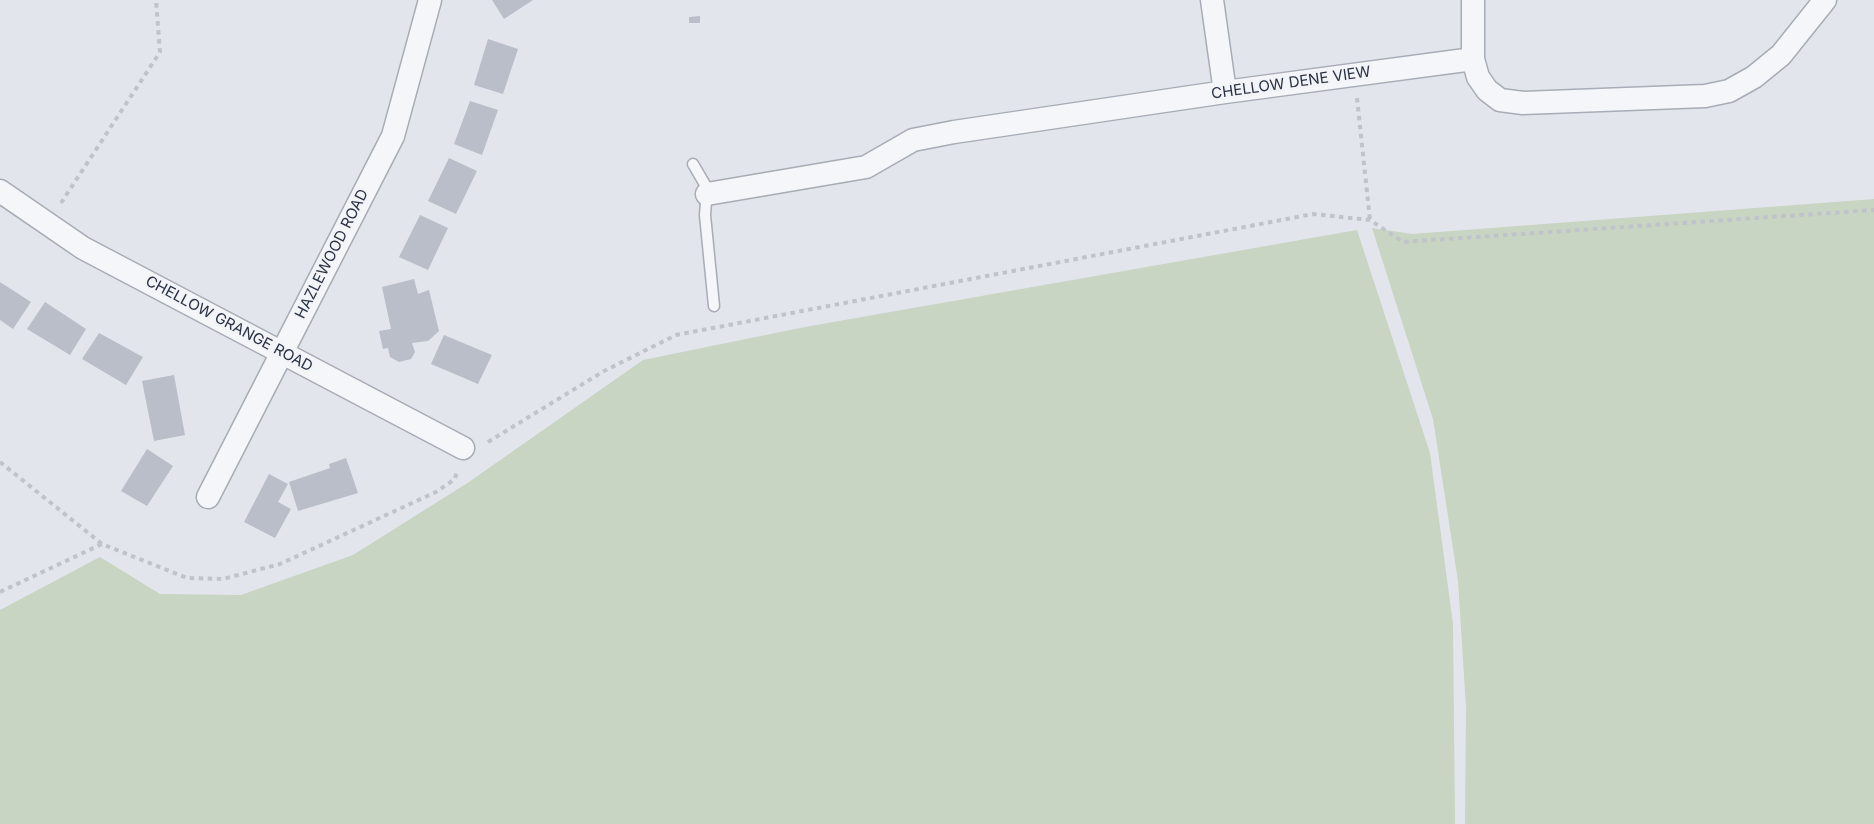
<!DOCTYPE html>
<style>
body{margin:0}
canvas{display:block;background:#e2e5eb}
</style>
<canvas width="1874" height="824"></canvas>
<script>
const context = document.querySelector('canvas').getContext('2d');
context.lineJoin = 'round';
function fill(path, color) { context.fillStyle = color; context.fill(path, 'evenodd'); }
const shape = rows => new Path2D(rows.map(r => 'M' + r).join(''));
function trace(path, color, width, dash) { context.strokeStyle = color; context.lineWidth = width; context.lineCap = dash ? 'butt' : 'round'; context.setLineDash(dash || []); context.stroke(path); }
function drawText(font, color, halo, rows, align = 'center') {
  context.font = font + ' Inter,sans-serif'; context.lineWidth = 6; context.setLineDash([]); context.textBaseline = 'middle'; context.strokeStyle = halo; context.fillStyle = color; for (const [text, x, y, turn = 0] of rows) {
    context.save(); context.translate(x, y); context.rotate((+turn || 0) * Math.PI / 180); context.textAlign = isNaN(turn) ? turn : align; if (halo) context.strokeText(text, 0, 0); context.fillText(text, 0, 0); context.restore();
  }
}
fill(shape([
 [1874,199,1874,824,1465,824,1466,707,1458,581,1433,419,1372,228,1412,234],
 [1357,230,1430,453,1453,624,1455,824,0,824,0,610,100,557,160,594,241,595,353,555,469,482,643,360,805,327]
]), '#c7d5c2');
fill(shape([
 [492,0,533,0,504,19],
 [700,16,700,23,689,23,689,17],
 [488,39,518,49,503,94,474,85],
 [470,101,498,110,482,155,454,144],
 [449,158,477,171,456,214,428,201],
 [420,215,448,228,428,270,399,257],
 [414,279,418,294,429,290,439,331,428,341,412,343,415,352,411,359,399,362,390,357,388,348,383,349,379,331,391,329,382,287],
 [0,282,31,302,13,329,0,320],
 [45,302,86,329,70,355,27,329],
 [99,333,143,357,126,385,82,359],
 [444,335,492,355,478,384,431,364],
 [174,375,185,435,154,441,142,381],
 [147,449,173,466,147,506,121,491],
 [346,458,358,493,298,511,289,482,330,468,329,464],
 [269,474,288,484,278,502,291,509,275,538,244,522]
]), '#b9bec9');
const service = shape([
 [693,164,707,188,705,215,714,306]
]);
const minor = shape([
 [1212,0,1225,92],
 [1473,0,1473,59,1478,77,1487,90,1500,100,1523,103,1705,96,1729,91,1754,77,1781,55,1825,0],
 [0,191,83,248,463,448],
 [707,194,866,167,913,140,954,132,1225,92,1473,59],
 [208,497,393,136,430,0]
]);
trace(service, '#a7acb6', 13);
trace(minor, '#a7acb6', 25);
trace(shape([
 [1357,98,1370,220],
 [61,203,160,52,156,0],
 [488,442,604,371,676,335,1313,214,1370,220,1403,242,1874,210],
 [0,462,102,544],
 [0,592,102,544,187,578,223,579,280,564,436,492,455,479,457,471]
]), '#c0c3ca', 4, [4.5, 4.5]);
trace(service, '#f5f6f9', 10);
trace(minor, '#f5f6f9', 22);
drawText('15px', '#293244', '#f2f4f8', [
 ["CHELLOW DENE VIEW",1291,83,-8],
 ["HAZLEWOOD ROAD",332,254,-63],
 ["CHELLOW GRANGE ROAD",229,324,28]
]);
</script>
